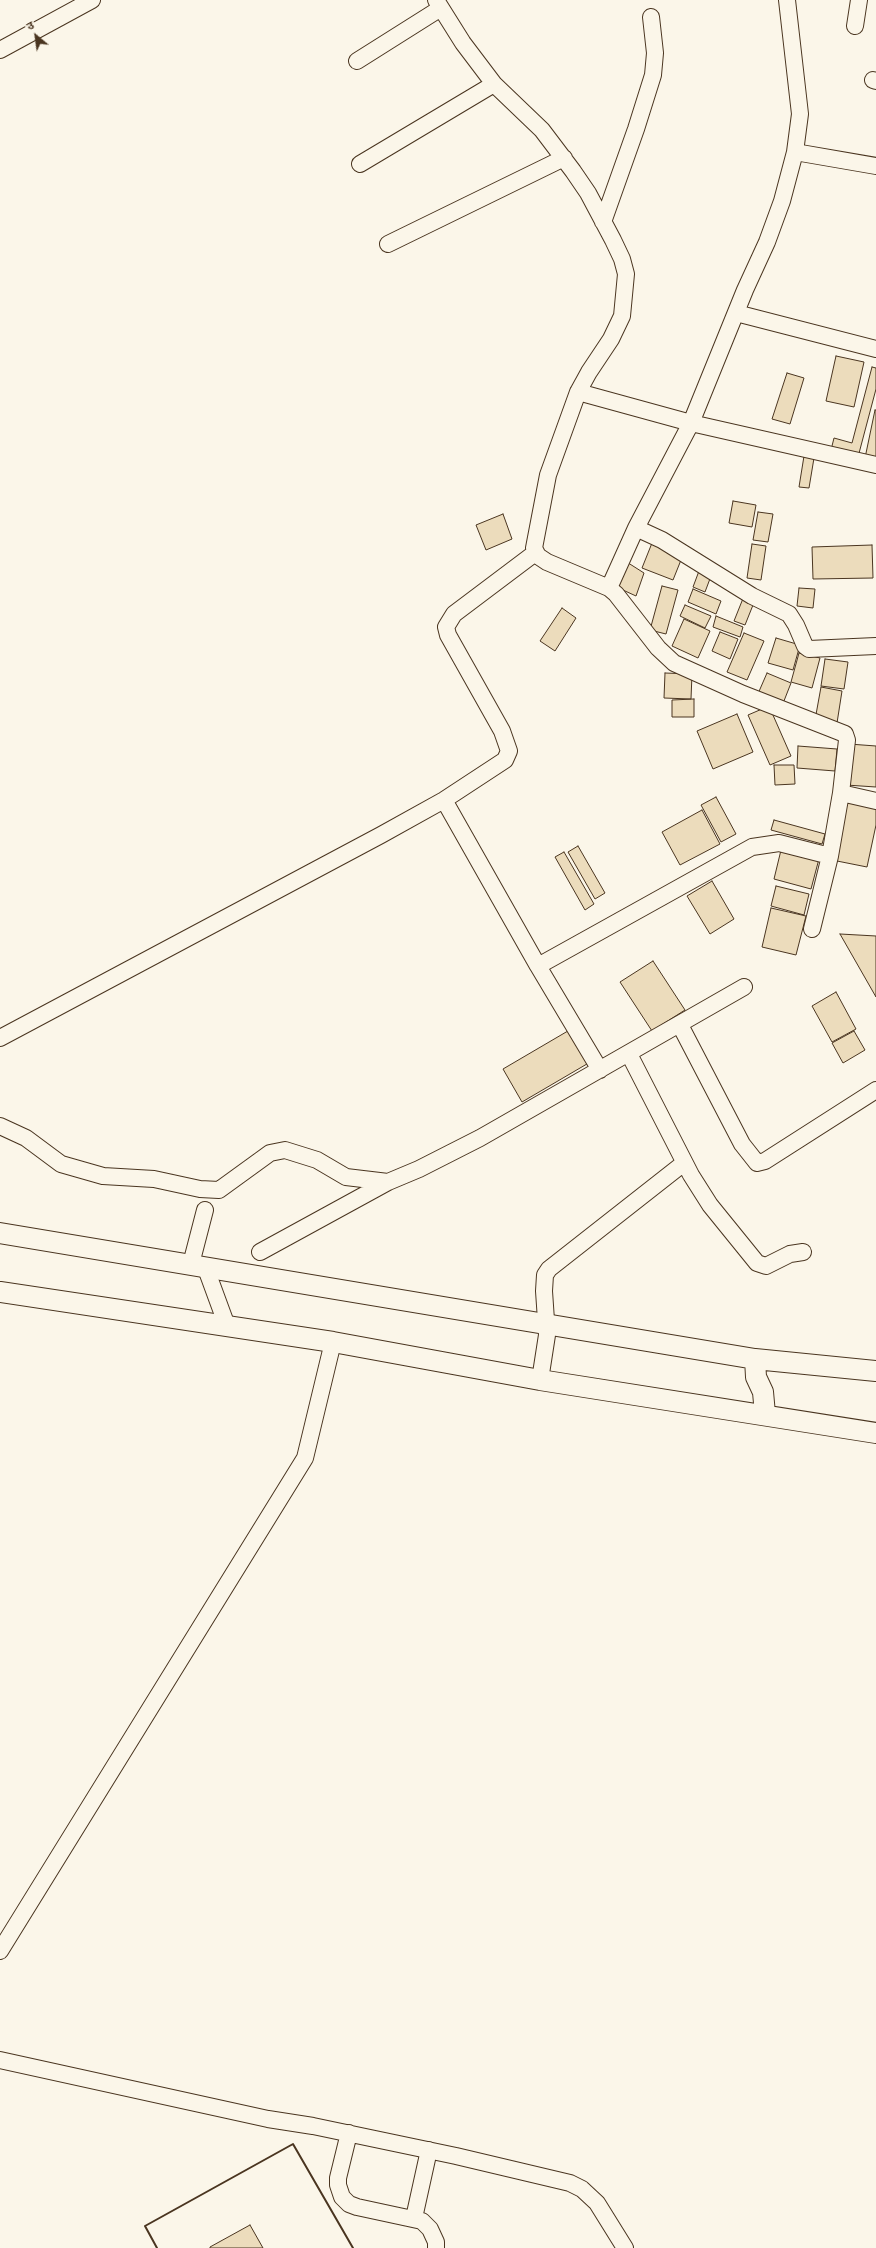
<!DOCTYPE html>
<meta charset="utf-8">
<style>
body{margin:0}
#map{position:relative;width:876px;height:2248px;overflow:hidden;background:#fbf6e9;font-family:Montserrat,"Noto Sans Devanagari",sans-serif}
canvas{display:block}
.north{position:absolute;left:16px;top:16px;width:40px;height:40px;-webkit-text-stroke:3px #fbf6e9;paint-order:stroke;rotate:331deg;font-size:11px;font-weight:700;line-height:16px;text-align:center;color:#4a3520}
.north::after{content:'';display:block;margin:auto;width:14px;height:18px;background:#4a3520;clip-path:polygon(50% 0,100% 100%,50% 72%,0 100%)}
</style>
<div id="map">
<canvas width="876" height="2248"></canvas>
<div class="north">उ</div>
</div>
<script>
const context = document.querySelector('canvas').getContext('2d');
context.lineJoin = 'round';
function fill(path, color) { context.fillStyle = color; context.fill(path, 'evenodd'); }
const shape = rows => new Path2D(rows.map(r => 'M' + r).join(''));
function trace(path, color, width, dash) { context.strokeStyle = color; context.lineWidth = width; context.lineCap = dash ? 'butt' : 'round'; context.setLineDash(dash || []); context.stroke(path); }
const building = shape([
 [836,356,864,362,854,407,826,401,836,356],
 [872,367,876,368,876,389,858,457,831,450,834,438,852,443,872,367],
 [787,373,804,378,790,424,772,419,787,373],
 [875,410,876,410,876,460,865,458,875,410],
 [804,456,814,458,809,488,799,487,804,456],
 [733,501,756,505,752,527,729,523,733,501],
 [758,512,773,514,768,542,753,540,758,512],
 [503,514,512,539,486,550,476,525,503,514],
 [652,543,683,555,673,580,642,568,652,543],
 [752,544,766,546,761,580,747,578,752,544],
 [872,545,873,578,813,579,812,547,872,545],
 [622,559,644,573,636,596,612,585,622,559],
 [699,571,711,576,705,592,693,587,699,571],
 [662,586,678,590,666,634,650,630,662,586],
 [799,588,815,589,813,608,797,606,799,588],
 [693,589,721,601,716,614,688,602,693,589],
 [744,596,755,600,745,625,734,621,744,596],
 [685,605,711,616,705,628,680,616,685,605],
 [562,608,576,618,555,651,540,641,562,608],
 [716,616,743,627,740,637,713,627,716,616],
 [684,619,710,631,698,658,672,646,684,619],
 [720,632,738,639,730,659,712,651,720,632],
 [744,633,764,641,747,680,727,672,744,633],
 [776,638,800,645,793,670,768,663,776,638],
 [799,653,820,658,812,688,791,682,799,653],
 [825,659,848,662,844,689,821,686,825,659],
 [665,673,692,674,691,699,664,698,665,673],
 [767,673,791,683,782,706,757,696,767,673],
 [821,687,842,691,837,723,815,720,821,687],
 [694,699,694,717,672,717,672,700,694,699],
 [769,706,791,756,770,765,748,715,769,706],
 [737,714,753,752,713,769,697,731,737,714],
 [849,744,876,746,876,787,846,785,849,744],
 [798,746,837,749,835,771,797,768,798,746],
 [774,765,794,765,795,784,775,785,774,765],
 [716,797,736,834,721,842,701,805,716,797],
 [845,799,876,806,876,825,867,867,832,860,845,799],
 [702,810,720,844,680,865,662,832,702,810],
 [774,820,825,834,822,844,771,830,774,820],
 [578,846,605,893,595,899,568,852,578,846],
 [782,846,820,855,811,889,774,879,782,846],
 [564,852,594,904,585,910,555,857,564,852],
 [712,881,734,919,710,934,687,896,712,881],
 [776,886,809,894,804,915,771,906,776,886],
 [771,908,806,916,796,955,762,947,771,908],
 [840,934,876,936,876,997,840,934],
 [653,961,685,1010,652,1031,620,982,653,961],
 [836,992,856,1029,832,1042,812,1006,836,992],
 [573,1028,592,1061,522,1102,503,1069,573,1028],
 [854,1031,865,1050,843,1063,832,1043,854,1031],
 [250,2225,263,2248,210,2248,210,2247,250,2225]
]);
fill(building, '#ecdcbc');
trace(building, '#4a3520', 1);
const minor = shape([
 [436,0,463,43,494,84,542,130,573,171,588,193,613,240,622,259,626,274,622,316,611,339,589,372,578,392,548,475,534,548,538,556,547,562,609,588,616,594,658,648,674,663,743,694,845,734,847,740,841,793,830,856,812,929],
 [855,26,859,0],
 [0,50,92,0],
 [357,61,441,8],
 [873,80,876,81],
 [795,152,876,166],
 [360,164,494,84],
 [603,222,636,129,653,75,655,53,651,17],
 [388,244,564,158],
 [736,313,876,349],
 [578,392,691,423,876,465],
 [636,528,662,540,752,596,789,614,796,625,805,646,809,649,876,646],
 [609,588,636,528,691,423,745,290,767,242,782,201,795,152,800,114,787,0],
 [841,793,876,801],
 [444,800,538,966,600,1070],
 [538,966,752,847,779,843,830,856],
 [680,1025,742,1144,757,1163,765,1161,876,1090],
 [0,1038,381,835,444,800,505,760,509,751,502,731,448,635,446,627,454,614,535,553],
 [629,1054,691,1175,710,1205,757,1263,766,1266,790,1254,803,1252],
 [0,1126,26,1138,61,1164,103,1176,154,1179,200,1189,219,1190,270,1153,285,1150,317,1160,346,1177,388,1182],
 [260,1252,388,1182,419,1169,480,1138,744,987],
 [191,1264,205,1210],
 [205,1266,227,1326],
 [540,1380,547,1335,544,1291,545,1275,549,1269,684,1163],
 [0,1951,305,1458,333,1342],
 [0,2060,268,2119,313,2126,456,2156,570,2183,582,2189,597,2203,625,2248],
 [349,2133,338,2178,338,2185,342,2197,349,2204,357,2207,422,2221,430,2229,436,2242,436,2248],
 [414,2218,429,2150]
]);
const tertiary = shape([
 [0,1233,755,1359,756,1377,763,1392,765,1414],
 [0,1292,333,1342,540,1380,876,1433],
 [755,1359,876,1371]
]);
trace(minor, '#4a3520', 18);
trace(tertiary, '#4a3520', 22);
trace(minor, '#fbf6e9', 16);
trace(tertiary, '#fbf6e9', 20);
trace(shape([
 [157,2248,145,2226,293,2144,353,2248]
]), '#4a3520', 2);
</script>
